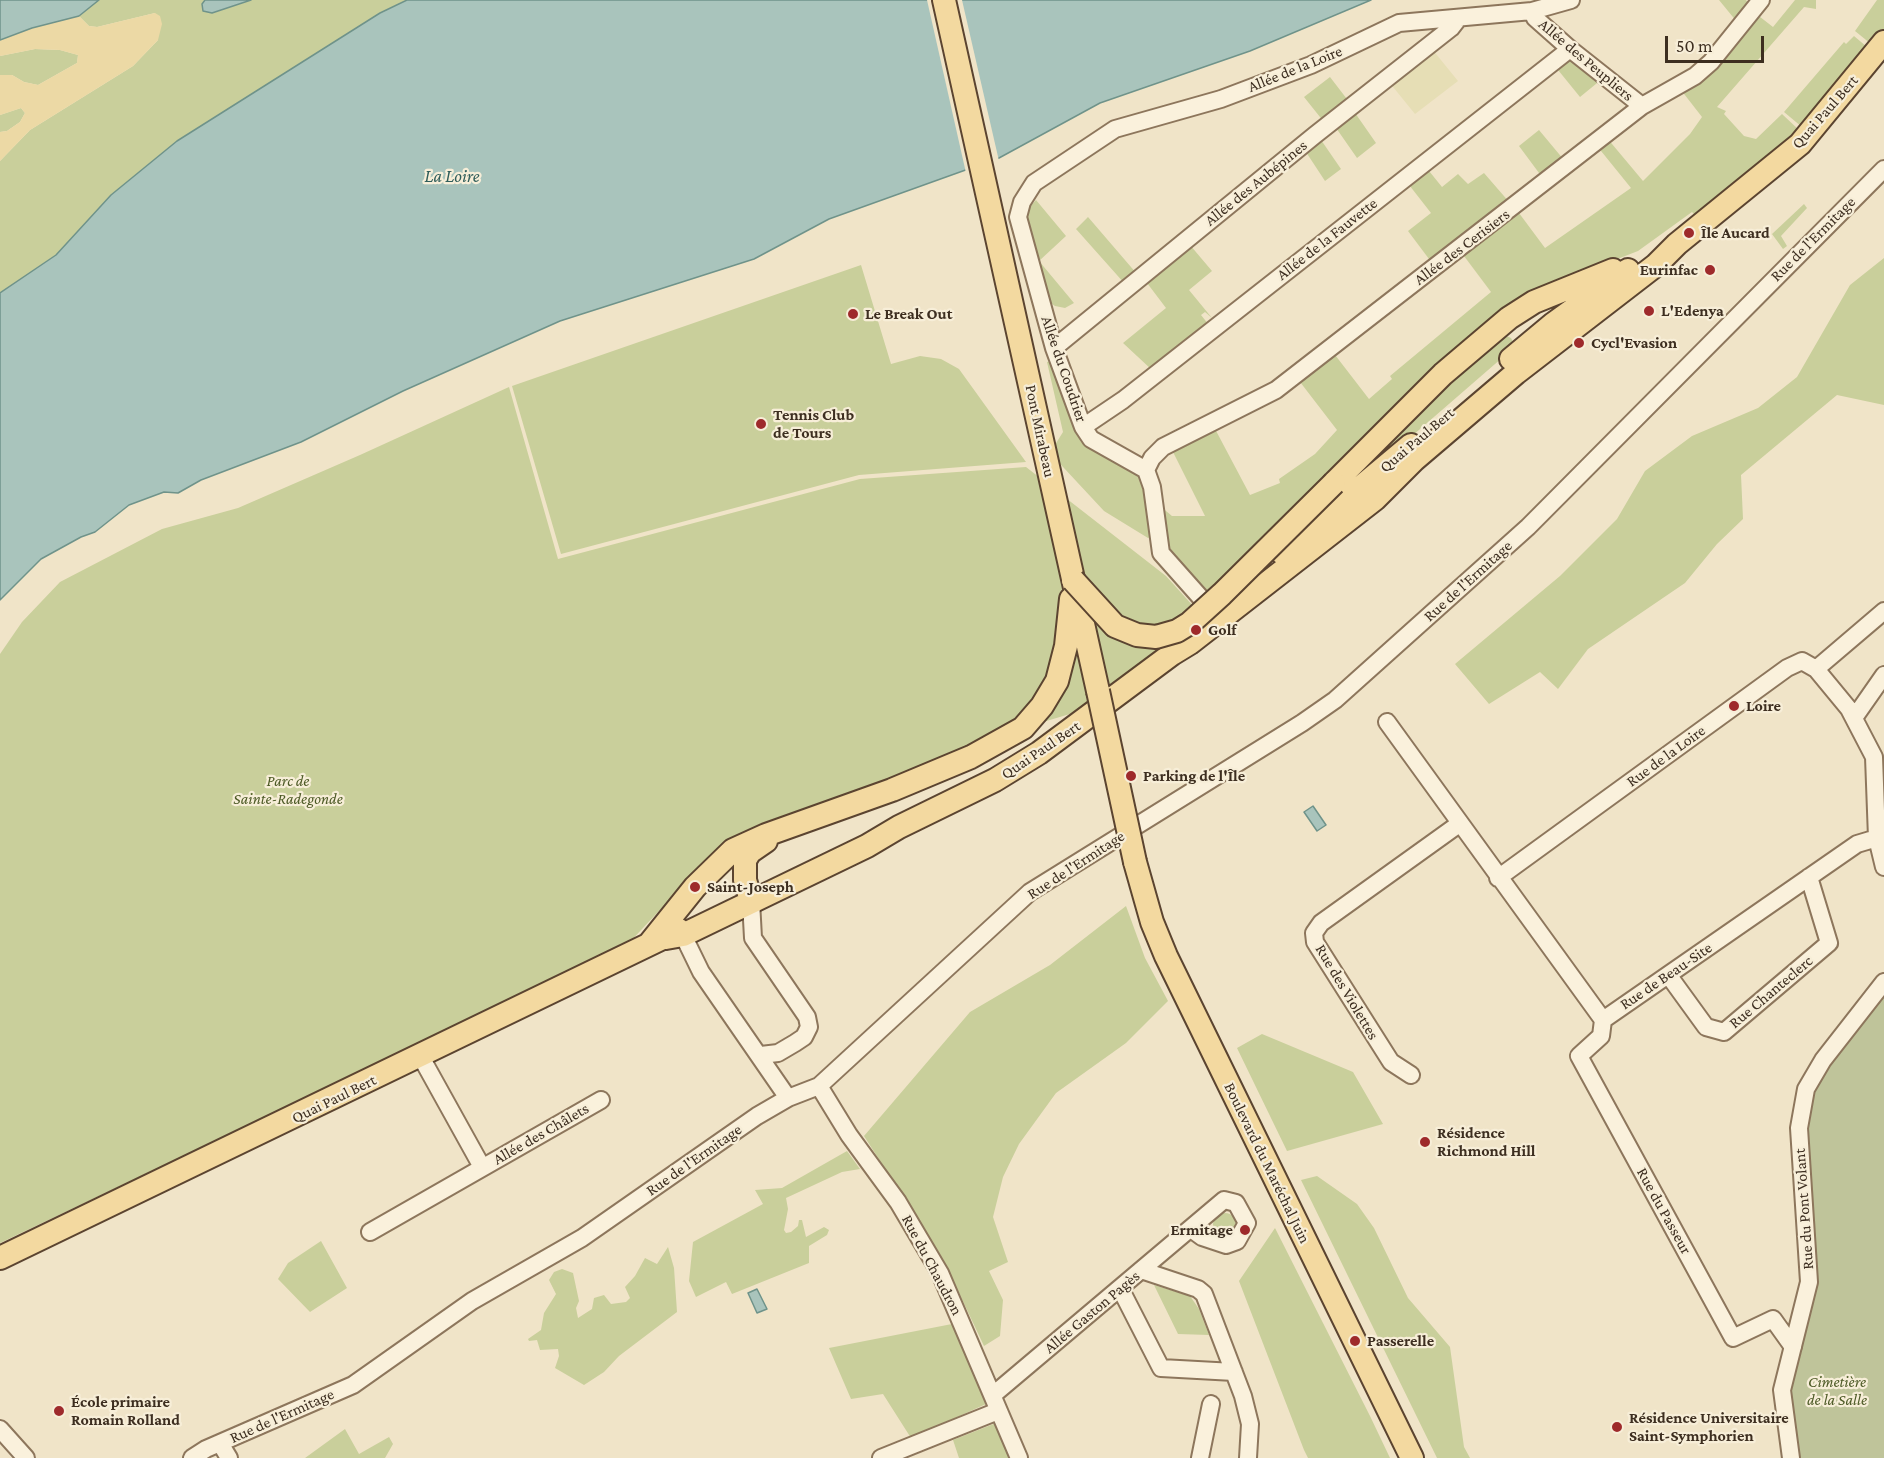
<!DOCTYPE html>
<meta charset="utf-8">
<style>
body{margin:0}
#map{position:relative;width:1884px;height:1458px;overflow:hidden;background:#f0e4c8;font-family:"Crimson Pro",serif}
canvas{display:block}
.scale{position:absolute;left:1665px;top:36px;width:99px;height:27px;box-sizing:border-box;border:3px solid #3d2e20;border-top:0;padding-left:8px;font-size:18px;line-height:21px;white-space:nowrap;color:#3d2e20;-webkit-text-stroke:4px #f7eed8;paint-order:stroke}
</style>
<div id="map">
<canvas width="1884" height="1458"></canvas>
<div class="scale">50 m</div>
</div>
<script>
const context = document.querySelector('canvas').getContext('2d');
context.lineJoin = 'round';
function fill(path, color) { context.fillStyle = color; context.fill(path, 'evenodd'); }
const shape = rows => new Path2D(rows.map(r => 'M' + r).join(''));
function trace(path, color, width, dash) { context.strokeStyle = color; context.lineWidth = width; context.lineCap = dash ? 'butt' : 'round'; context.setLineDash(dash || []); context.stroke(path); }
function drawText(font, color, halo, rows, align = 'center') {
  context.font = font + ' "Crimson Pro",serif'; context.lineWidth = 4.5; context.setLineDash([]); context.textBaseline = 'middle'; context.strokeStyle = halo; context.fillStyle = color; for (const [text, x, y, turn = 0] of rows) {
    context.save(); context.translate(x, y); context.rotate((+turn || 0) * Math.PI / 180); context.textAlign = isNaN(turn) ? turn : align; if (halo) context.strokeText(text, 0, 0); context.fillText(text, 0, 0); context.restore();
  }
}
fill(shape([
 [1432,49,1458,81,1415,114,1389,82]
]), '#e6deb5');
fill(shape([
 [99,0,205,0,202,4,212,13,251,0,407,0,380,13,177,141,111,195,56,255,0,293,0,161,30,130,133,66,158,40,155,13,97,27,89,26,79,16],
 [1719,0,1746,0,1750,6,1737,22],
 [1795,0,1816,0,1816,9,1804,7,1717,107,1726,111,1724,114,1744,136,1756,139,1782,114,1799,130,1794,135,1696,216,1692,212,1638,251,1527,294,1498,312,1461,346,1210,598,1167,548,1160,506,1172,516,1205,516,1171,448,1214,427,1250,495,1280,483,1279,479,1315,454,1337,430,1297,378,1332,351,1369,399,1392,379,1390,376,1491,292,1461,252,1516,209,1545,248,1631,188,1597,146,1607,138,1643,181,1690,134,1702,117,1681,90,1755,13,1773,27],
 [1877,0,1884,0,1884,29,1871,44,1855,31],
 [1854,36,1867,47,1802,127,1784,112,1844,42,1846,44],
 [35,49,60,50,78,55,77,63,38,85,24,82,12,75,0,75,0,56],
 [1566,55,1602,79,1580,97,1554,65],
 [1330,77,1350,103,1324,122,1304,97],
 [21,108,25,113,20,122,7,131,0,132,0,115],
 [1353,110,1376,143,1357,158,1334,125],
 [1539,130,1564,160,1542,177,1519,146],
 [1319,137,1341,169,1325,181,1304,149],
 [1425,166,1442,187,1458,174,1468,184,1484,173,1510,203,1432,263,1408,231,1431,213,1406,181],
 [1036,200,1066,236,1039,261,1074,303,1065,308,1055,306,1048,301,1041,278,1025,212],
 [1804,204,1807,208,1781,236,1787,246,1783,249,1772,234],
 [1088,217,1137,274,1125,284,1076,229],
 [1190,245,1212,271,1189,290,1212,318,1205,312,1201,315,1209,325,1152,370,1123,343,1166,308,1144,279],
 [1884,258,1884,405,1837,395,1741,475,1743,519,1717,544,1685,583,1588,649,1558,689,1540,672,1489,704,1455,664,1560,576,1617,519,1645,471,1692,436,1758,408,1797,377,1850,285],
 [861,265,891,364,920,356,941,359,959,369,1026,462,859,475,561,554,512,386],
 [1504,335,1511,338,1514,344,1510,351,1374,469,1344,484,1450,379],
 [1052,361,1081,442,1142,475,1153,536,1148,538,1104,511,1050,453,1063,432,1047,362],
 [509,387,558,559,860,479,1026,467,1166,576,1194,607,1161,649,1080,711,996,736,718,848,627,945,0,1243,0,654,22,622,60,582,162,529,238,508,360,455],
 [1126,906,1145,958,1168,1001,1126,1043,1056,1093,1019,1144,1003,1177,993,1217,1008,1262,989,1271,1003,1300,1000,1336,984,1346,943,1259,864,1136,970,1012,1050,965],
 [1262,1034,1353,1072,1383,1124,1287,1151,1237,1048],
 [847,1151,860,1169,842,1172,786,1198,788,1209,784,1230,786,1233,791,1232,798,1226,799,1220,802,1220,806,1237,824,1227,829,1230,827,1235,809,1246,809,1263,732,1294,726,1282,696,1297,689,1281,693,1242,763,1204,755,1190,782,1188],
 [1317,1176,1357,1204,1374,1228,1408,1298,1450,1347,1464,1447,1470,1458,1437,1458,1301,1180],
 '1213 1225a12 12 0 1 1 24 0a12 12 0 1 1-24 0Z',
 [1275,1228,1370,1416,1390,1458,1308,1458,1304,1450,1239,1281],
 [321,1241,347,1288,310,1312,278,1279,288,1263],
 [668,1247,674,1268,677,1312,619,1356,604,1372,584,1385,555,1368,559,1356,558,1349,540,1350,537,1340,529,1341,528,1339,541,1330,544,1313,556,1294,549,1280,554,1272,562,1269,573,1273,579,1301,576,1308,578,1318,592,1309,594,1298,604,1295,611,1304,626,1302,630,1298,625,1287,635,1276,645,1258,657,1264],
 [1154,1285,1190,1296,1199,1309,1209,1335,1178,1334],
 [952,1324,986,1404,911,1438,883,1394,851,1399,829,1348],
 [996,1423,1012,1458,959,1458,953,1440],
 [345,1429,359,1454,389,1437,393,1444,385,1458,305,1458]
]), '#c9cf9b');
fill(shape([
 [155,13,160,16,162,24,158,40,133,66,30,130,0,161,0,132,7,131,20,122,25,113,21,108,0,115,0,75,12,75,24,82,38,85,77,63,78,55,60,50,35,49,0,56,0,40,32,28,79,16,89,26,97,27]
]), '#ecd9a5');
fill(shape([
 [1884,990,1884,1458,1796,1458,1788,1391,1803,1333,1804,1142,1813,1086]
]), '#bfc49a');
const water = shape([
 [0,0,99,0,79,16,32,28,0,40,0,0],
 [205,0,251,0,212,13,203,11,202,4,205,0],
 [407,0,1371,0,1250,51,1100,103,999,158,829,219,754,259,560,321,403,391,301,442,201,480,178,493,164,492,129,505,95,532,81,537,41,559,0,600,0,293,56,255,111,195,177,141,380,13,407,0],
 [1313,806,1326,825,1317,831,1304,812,1313,806],
 [757,1289,767,1309,757,1313,748,1293,757,1289]
]);
fill(water, '#a9c4bc');
trace(water, '#6f938a', 1.5);
fill(shape([
 [927,0,962,0,999,161,966,173]
]), '#f0e4c8');
const minor = shape([
 [1532,11,1535,18,1570,49,1642,106],
 [1054,348,1315,135,1451,28,1458,19],
 [1083,427,1123,400,1570,49],
 [1146,470,1152,458,1163,447,1276,390,1642,106,1695,76,1711,62,1761,0],
 [1216,615,1161,553,1152,487,1146,470,1091,439,1083,427,1054,348,1018,217,1022,202,1034,183,1115,129,1221,99,1311,65,1399,23,1532,11,1571,0],
 [1816,669,1884,611],
 [1854,718,1884,675],
 [1387,722,1603,1020,1857,844,1877,838],
 [1498,878,1787,668,1802,661,1816,669,1849,709,1874,757,1877,838,1884,867],
 [751,901,753,938,807,1017,809,1027,804,1037,795,1043,778,1053,761,1055],
 [683,935,701,972,788,1098],
 [1669,976,1706,1027,1724,1032,1829,943,1809,877],
 [1603,1020,1601,1036,1579,1056,1733,1338,1773,1319,1793,1347],
 [421,1057,482,1167],
 [1411,1075,1391,1062,1315,942,1314,933,1321,923,1459,824],
 [819,1086,849,1135,898,1202,940,1273,1019,1458],
 [370,1232,601,1100],
 [1141,1270,1198,1289,1204,1294,1243,1396,1250,1424,1248,1458],
 [1120,1288,1161,1368,1234,1372],
 [993,1395,1224,1200,1236,1203,1247,1223,1237,1241,1226,1245,1202,1237,1191,1229],
 [0,1429,26,1458],
 [220,1443,229,1458],
 [192,1458,206,1449,353,1385,472,1301,582,1238,757,1116,788,1098,819,1086,1030,892,1302,723,1335,700,1528,527,1884,169],
 [881,1458,998,1411],
 [1200,1458,1211,1404],
 [1791,1458,1782,1390,1809,1282,1799,1128,1806,1089,1823,1060,1884,982]
]);
const major = shape([
 [944,0,1098,691],
 [1511,359,1553,324,1628,270],
 [1334,483,1443,374,1509,318,1534,302,1613,270],
 [1282,553,1411,445],
 [1135,862,1152,922,1166,956,1412,1458],
 [751,901,745,880,745,860,750,852,766,841],
 [666,938,683,935,867,846,899,827,995,780,1039,753,1172,654,1190,643,1375,499,1414,460,1516,373,1656,265,1677,244,1800,144,1884,42],
 [650,943,695,887,733,850,766,835,892,790,971,757,1023,728,1042,706,1057,681,1066,646,1071,599],
 [0,1258,679,930]
]);
trace(minor, '#8d765c', 20);
trace(major, '#5b4430', 26);
trace(minor, '#faf1dc', 16);
trace(major, '#f3d9a0', 22);
const majorBridge = shape([
 [1073,580,1115,626,1137,635,1156,637,1177,631,1190,623,1222,594,1334,483],
 [1098,691,1135,862]
]);
trace(majorBridge, '#5b4430', 26, []);
trace(majorBridge, '#f3d9a0', 22);
for (const [x, y, r, color] of [
 [1689,233,6,"#9e2a2b"],
 [1710,270,6,"#9e2a2b"],
 [1649,311,6,"#9e2a2b"],
 [853,314,6,"#9e2a2b"],
 [1579,343,6,"#9e2a2b"],
 [761,424,6,"#9e2a2b"],
 [1196,630,6,"#9e2a2b"],
 [1734,706,6,"#9e2a2b"],
 [1131,776,6,"#9e2a2b"],
 [695,887,6,"#9e2a2b"],
 [1425,1142,6,"#9e2a2b"],
 [1245,1230,6,"#9e2a2b"],
 [1355,1341,6,"#9e2a2b"],
 [59,1411,6,"#9e2a2b"],
 [1617,1427,6,"#9e2a2b"]
]) { const dot = new Path2D(); dot.arc(x, y, r, 0, 2 * Math.PI); context.fillStyle = color; context.fill(dot); trace(dot, '#f7eed8', 2); }
drawText('16px', '#3d2e20', '#f7eed8', [
 ["Allée des Peupliers",1586,60,40],
 ["Allée de la Loire",1295,69,-22],
 ["Quai Paul Bert",1825,112,-49],
 ["Allée des Aubépines",1256,183,-39],
 ["Allée de la Fauvette",1327,239,-38],
 ["Rue de l'Ermitage",1813,239,-45],
 ["Allée des Cerisiers",1462,247,-37],
 ["Allée du Coudrier",1064,369,71],
 ["Pont Mirabeau",1040,431,78],
 ["Quai Paul Bert",1417,440,-40],
 ["Rue de l'Ermitage",1468,581,-42],
 ["Quai Paul Bert",1041,750,-34],
 ["Rue de la Loire",1666,756,-36],
 ["Rue de l'Ermitage",1076,865,-33],
 ["Rue de Beau-Site",1666,976,-34],
 ["Rue des Violettes",1347,992,59],
 ["Rue Chanteclerc",1771,992,-40],
 ["Quai Paul Bert",334,1099,-26],
 ["Allée des Châlets",541,1134,-30],
 ["Rue de l'Ermitage",694,1160,-35],
 ["Boulevard du Maréchal Juin",1267,1163,64],
 ["Rue du Pont Volant",1804,1209,-94],
 ["Rue du Passeur",1664,1211,61],
 ["Rue du Chaudron",932,1265,62],
 ["Allée Gaston Pagès",1092,1312,-40],
 ["Rue de l'Ermitage",282,1416,-24]
]);
drawText('bold 16px', '#3d2e20', '#f7eed8', [
 ["Île Aucard",1701,233],
 ["Eurinfac",1698,270,"right"],
 ["L'Edenya",1661,311],
 ["Le Break Out",865,314],
 ["Cycl'Evasion",1591,343],
 ["Tennis Club",773,415],
 ["de Tours",773,433],
 ["Golf",1208,630],
 ["Loire",1746,706],
 ["Parking de l'Île",1143,776],
 ["Saint-Joseph",707,887],
 ["Résidence",1437,1133],
 ["Richmond Hill",1437,1151],
 ["Ermitage",1233,1230,"right"],
 ["Passerelle",1367,1341],
 ["École primaire",71,1402],
 ["Romain Rolland",71,1420],
 ["Résidence Universitaire",1629,1418],
 ["Saint-Symphorien",1629,1436]
], 'left');
drawText('italic 16px', '#4d5a26', '#f7eed8', [
 ["Parc de",288,781],
 ["Sainte-Radegonde",288,799],
 ["Cimetière",1837,1382],
 ["de la Salle",1837,1400]
]);
drawText('italic 18px', '#2f5d5a', '#f7eed8', [
 ["La Loire",452,176]
]);
</script>
